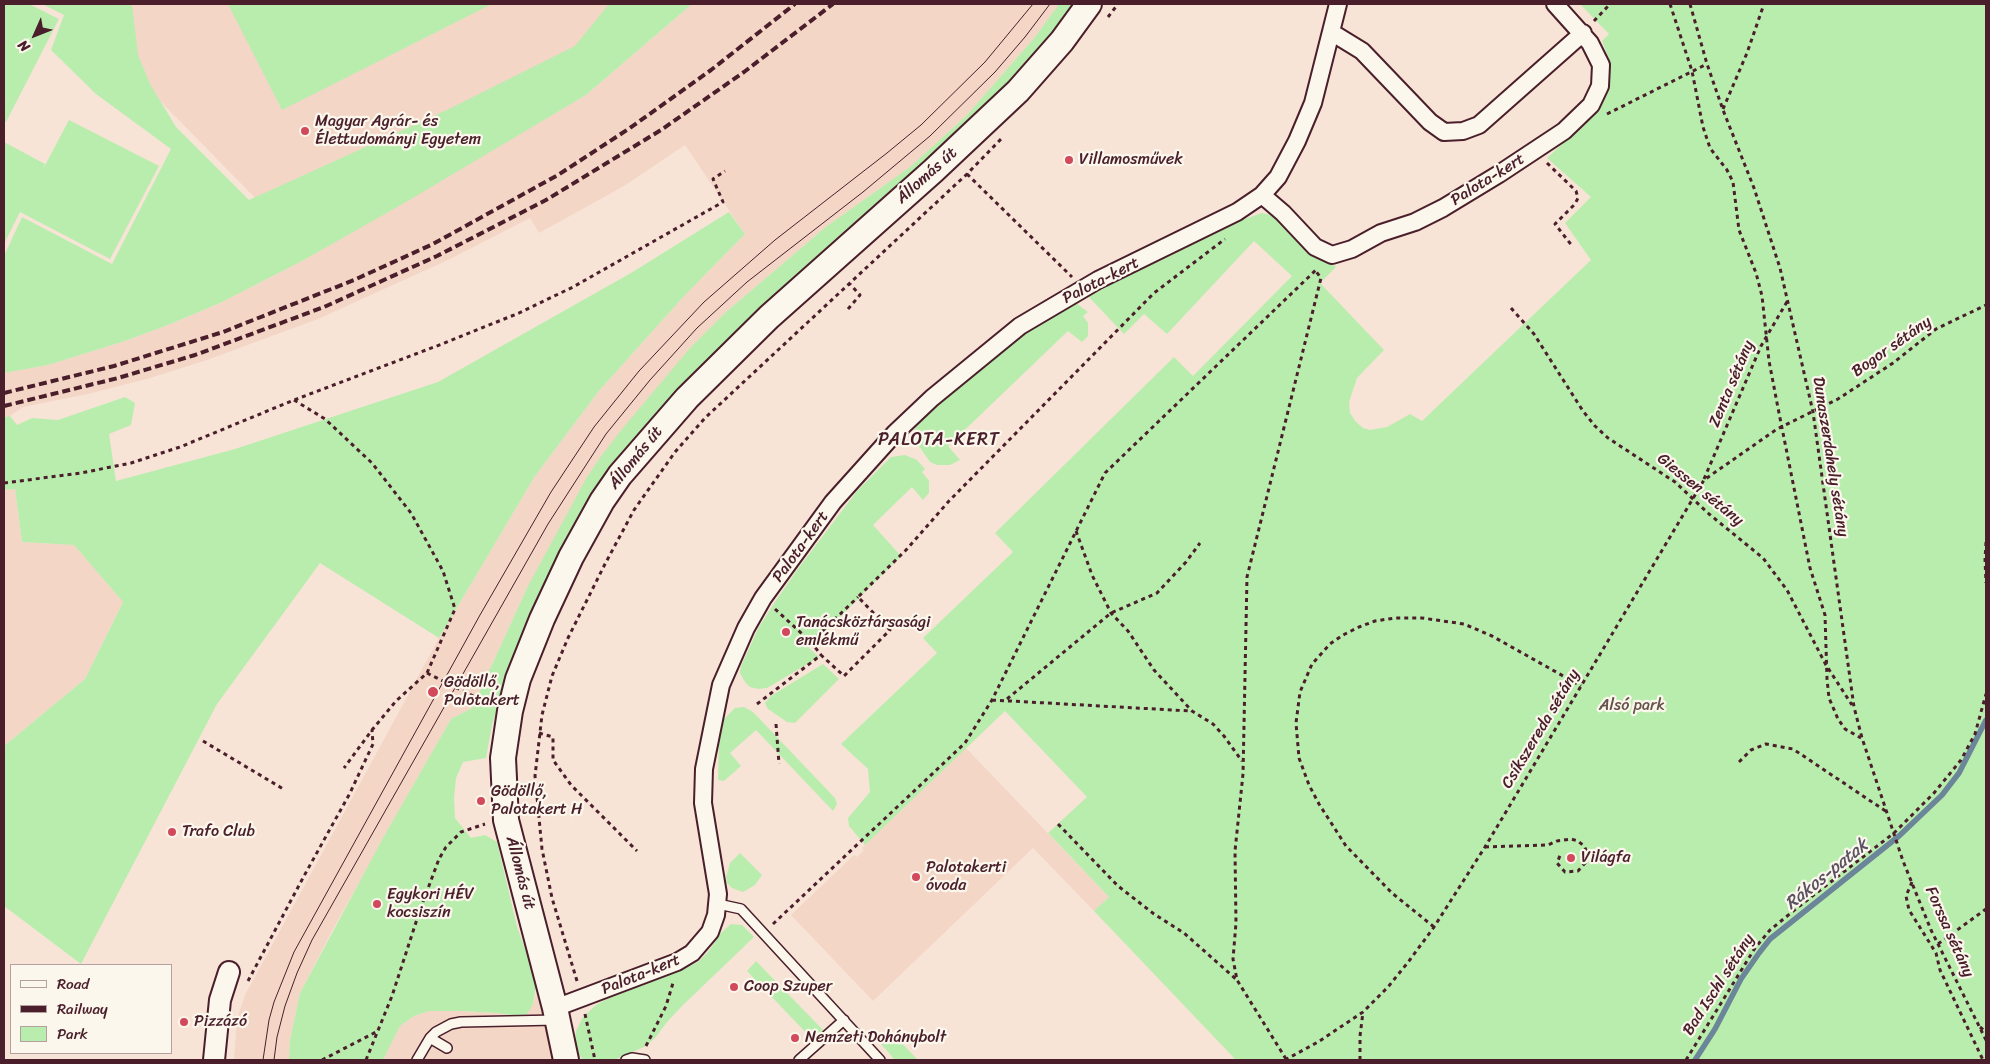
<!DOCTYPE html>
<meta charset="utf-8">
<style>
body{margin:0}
#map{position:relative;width:1990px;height:1064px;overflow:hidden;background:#f7e4d6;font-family:Sriracha,sans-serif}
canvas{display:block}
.frame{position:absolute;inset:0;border:5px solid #4a1f2b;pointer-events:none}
.legend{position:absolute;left:10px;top:964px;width:162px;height:90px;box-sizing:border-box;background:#fbf7ec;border:1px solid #b4a19f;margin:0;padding:6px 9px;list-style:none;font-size:15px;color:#4a1f2b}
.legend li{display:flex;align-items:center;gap:10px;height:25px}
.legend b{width:25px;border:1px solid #b4a19f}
.north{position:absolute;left:10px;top:10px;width:50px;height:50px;-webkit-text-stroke:4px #fbf7ec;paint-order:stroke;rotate:226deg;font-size:14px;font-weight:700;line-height:20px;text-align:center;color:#4a1f2b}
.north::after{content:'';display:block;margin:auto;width:18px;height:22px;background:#4a1f2b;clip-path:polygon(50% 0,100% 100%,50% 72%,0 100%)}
</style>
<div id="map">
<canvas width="1990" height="1064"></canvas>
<div class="frame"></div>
<ul class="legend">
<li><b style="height:6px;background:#fbf7ec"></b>Road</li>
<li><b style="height:6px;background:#4a1f2b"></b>Railway</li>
<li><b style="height:14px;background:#b9edae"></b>Park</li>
</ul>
<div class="north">N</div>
</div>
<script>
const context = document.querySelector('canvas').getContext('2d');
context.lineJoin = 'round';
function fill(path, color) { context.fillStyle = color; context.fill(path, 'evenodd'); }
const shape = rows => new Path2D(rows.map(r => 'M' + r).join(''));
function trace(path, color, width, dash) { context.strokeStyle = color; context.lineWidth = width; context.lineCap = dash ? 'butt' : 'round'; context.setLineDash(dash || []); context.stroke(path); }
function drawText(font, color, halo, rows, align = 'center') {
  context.font = font + ' Sriracha,sans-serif'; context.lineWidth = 4.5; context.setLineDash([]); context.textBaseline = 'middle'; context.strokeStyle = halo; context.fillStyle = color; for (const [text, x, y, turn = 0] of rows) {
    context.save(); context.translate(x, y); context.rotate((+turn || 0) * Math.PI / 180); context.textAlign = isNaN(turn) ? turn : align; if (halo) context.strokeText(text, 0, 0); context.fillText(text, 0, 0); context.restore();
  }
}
fill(shape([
 [65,4,651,4,578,56,264,207],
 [692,4,1059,4,1035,37,966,116,910,167,827,226,726,312,528,586,472,708,451,719,333,929,300,993,290,1040,289,1060,234,1060,237,1019,245,995,439,638,535,476,598,392,685,295,745,234,685,145,624,186,539,233,530,218,448,260,318,319,207,360,150,378,88,394,23,407,10,416,4,417,4,373,48,365,125,341,168,325,220,303,302,261,586,95],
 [15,489,22,542,74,545,123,602,85,679,4,746,4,490],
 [966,748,1109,897,1094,911,1033,848,873,1001,791,915,854,855,857,857,864,850,862,848],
 [537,991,546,1024,553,1060,383,1060,400,1026,414,1016,429,1011,444,1010,497,1013,516,1016,533,1004]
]), '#f4d6c6');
fill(shape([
 [4,4,29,4,59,19,6,122,4,121],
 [42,4,132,4,138,55,150,84,176,127,249,200,449,109,575,46,609,4,692,4,586,95,406,202,302,261,220,303,168,325,125,341,48,365,4,373,4,256,22,217,112,264,171,149,96,94,51,50,64,15],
 [228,4,492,4,282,110],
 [1059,4,1075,4,1017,77,972,123,741,328,706,361,664,406,636,439,525,634,501,695,492,725,486,758,463,762,456,778,454,798,455,818,471,838,485,835,497,842,517,927,537,981,533,1004,527,1014,516,1016,497,1013,462,1011,429,1011,414,1016,400,1026,383,1060,289,1060,290,1040,300,993,383,838,451,719,472,708,528,586,587,477,602,455,623,428,691,347,726,312,827,226,910,167,966,116,1035,37],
 [1580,4,1986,4,1986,1060,1234,1060,1235,1059,1094,911,1109,897,1048,833,1087,797,1005,711,865,845,849,826,848,818,870,792,868,769,841,744,937,653,923,638,1013,552,995,533,1174,357,1193,376,1292,276,1254,241,1167,334,1144,314,1124,334,1086,294,1127,274,1160,261,1236,222,1262,213,1278,217,1336,267,1320,283,1384,350,1357,378,1349,402,1350,413,1356,422,1363,428,1370,430,1387,427,1410,414,1422,421,1591,260,1565,223,1591,197,1547,158,1596,113,1609,77,1609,59,1602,41,1609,34],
 [69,120,159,166,110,259,20,212,4,244,4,142,45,164,42,171],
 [729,212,745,234,685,295,598,392,535,476,439,638,320,563,217,704,81,964,4,906,4,746,85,679,123,602,74,545,22,542,15,489,4,490,4,417,10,416,17,425,32,418,58,420,125,397,135,403,131,425,109,434,116,481,235,449,438,382,631,273],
 [1076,303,1088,312,1083,316,1088,323,1088,336,1082,342,1068,331,948,446,960,460,950,465,937,465,930,462,914,439,913,432,919,422,1010,344,1057,310],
 [905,455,917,460,925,469,922,472,929,481,929,493,923,500,912,487,873,525,901,556,809,648,819,657,767,688,758,689,750,687,745,682,740,673,741,666,759,627,775,602,797,570,857,491,891,457],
 [823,664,839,679,795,723,787,722,768,709,765,703,771,696],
 [744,707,753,712,835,798,837,804,833,811,756,730,730,753,741,766,724,781,718,780,719,744,724,719,735,708],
 [740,853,762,875,755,885,743,892,732,888,727,883,726,877,730,863],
 [731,924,742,925,754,937,682,1006,667,1022,655,1038,646,1046,614,1060,583,1060,578,1053,575,1042,576,1031,583,1017,596,1005,607,999,684,969,698,962,708,952,721,933],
 [756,961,823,1030,813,1040,747,971],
 [890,1031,918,1060,895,1060,881,1044]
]), '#b9edae');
trace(shape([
 [1695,1060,1715,1029,1741,979,1759,953,1770,939,1899,836,1942,795,1959,773,1986,720]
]), '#6b8699', 5.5);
const service = shape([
 [718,904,741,909,880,1060],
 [430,1038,447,1048],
 [417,1060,430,1038,436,1032,451,1024,461,1022,556,1020],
 [626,1060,632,1058,645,1060],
 [799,1060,844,1020]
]);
const minor = shape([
 [1331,32,1362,51,1430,122,1444,132,1463,131,1479,125,1583,33],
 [1262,195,1283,213,1315,247,1332,255,1352,249,1381,233,1415,222,1443,208,1499,174,1564,131,1591,105,1600,86,1601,65,1590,43,1555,4],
 [555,1008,677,962,692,953,710,932,716,915,718,894,703,803,704,769,721,685,746,628,763,598,833,502,895,433,932,398,1020,326,1098,280,1237,212,1262,195,1278,177,1297,141,1313,103,1338,4]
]);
const tertiary = shape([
 [214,1060,220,1000,229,972]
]);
const secondary = shape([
 [566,1060,555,1008,506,820,503,758,510,711,518,679,542,619,571,557,602,501,620,475,687,398,769,317,933,171,1018,91,1062,41,1089,4]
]);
trace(service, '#4a1f2b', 12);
trace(minor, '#4a1f2b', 20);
trace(tertiary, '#4a1f2b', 24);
trace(secondary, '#4a1f2b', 28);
trace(shape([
 [1670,4,1692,71,1703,127,1710,148,1727,170,1733,182,1739,230,1756,273,1762,296,1769,361,1778,408,1810,568,1825,615,1827,679,1829,698,1838,719,1845,729,1861,738],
 [1690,4,1707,64,1723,110,1754,188,1780,268,1813,412,1854,707,1862,738,1903,861,1931,930,1986,1040],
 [1108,17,1118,4],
 [1594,21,1610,4],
 [1723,109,1747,53,1764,4],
 [1607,114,1707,64],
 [1547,163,1576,191,1578,198,1575,204,1555,224,1573,247],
 [967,174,1072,277],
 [1511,308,1534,334,1583,411,1595,426,1608,438,1675,482,1709,514,1763,558,1787,590,1826,665,1852,705],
 [848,309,860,295,850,284],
 [294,400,325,419,372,463,411,513,443,571,455,609,427,673,396,701,372,730,344,768],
 [1704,479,1761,346,1788,300],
 [4,483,81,473,131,463,180,447,294,400,442,344,519,313,573,287,723,202,713,179,725,171],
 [1076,531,1092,575,1111,613,1128,631,1154,670,1192,711,1213,724,1224,736,1242,761],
 [1986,542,1985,559,1986,583],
 [775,609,811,642,821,655],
 [811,642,858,597],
 [427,673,491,705],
 [1007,699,1111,613,1157,593,1186,562,1200,543],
 [992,700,1191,711],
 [757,704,821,655,844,676,890,630,858,597,906,550,949,501,1154,293,1225,239],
 [776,724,779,764],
 [539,733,553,737,553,760,571,785,637,851],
 [203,741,285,790],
 [1739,762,1751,750,1766,744,1793,749,1887,812],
 [1058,824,1118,886,1154,914,1184,933,1237,980],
 [1485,847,1548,845,1557,841,1571,839,1578,841,1584,846,1587,852,1587,861,1578,871,1565,872,1557,863,1561,853],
 [1912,882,1906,896,1909,910,1936,953,1940,970,1983,1060],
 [773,924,965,743,992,700,1105,473,1318,268],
 [1434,927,1392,893,1346,846,1319,804,1309,785,1299,758,1296,723,1300,692,1312,664,1330,644,1343,635,1359,627,1375,621,1395,618,1422,618,1464,624,1492,636,1581,686],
 [1938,944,1986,909],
 [248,981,304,876,350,793,373,744,372,730],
 [577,981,552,898,542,849,535,776,542,715,552,676,568,638,605,564,634,510,675,452,705,418,967,174,1003,137],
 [585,1014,595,1060],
 [1980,1027,1986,1032],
 [646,1046,666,1006,673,983],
 [1286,1059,1237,980,1233,959,1236,923,1235,851,1243,774,1247,577,1321,278,1315,270],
 [322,1060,376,1032],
 [366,1060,392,996,420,910,439,859,446,847,461,832,485,824],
 [1285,1060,1318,1042,1363,1012,1388,987,1409,961,1434,927,1485,847,1704,480,1777,429,1838,399,1893,363,1936,329,1986,305],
 [1360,1060,1360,1036,1363,1012],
 [1686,1060,1755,948,1770,930,1797,908,1894,833,1934,793,1961,760,1975,734,1986,694]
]), '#4a1f2b', 3, [4, 4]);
trace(service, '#fbf7ec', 9);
trace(minor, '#fbf7ec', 16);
trace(tertiary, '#fbf7ec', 20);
trace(secondary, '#fbf7ec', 24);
trace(shape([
 [263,1060,269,1020,274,1002,294,952,480,615,551,492,594,427,639,371,704,302,775,240,887,153,921,125,985,62,1033,4],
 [274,1060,277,1037,285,1006,297,973,312,940,548,524,606,434,650,380,697,328,747,282,863,192,930,136,995,72,1025,37,1050,4]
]), '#4a1f2b', 1);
trace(shape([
 [4,393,114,366,223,332,354,280,433,244,558,175,630,128,711,70,795,4],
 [4,406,118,378,195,355,324,307,437,256,546,200,661,130,744,72,833,4]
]), '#4a1f2b', 4, [8, 4]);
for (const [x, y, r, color] of [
 [305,131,5,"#d1495b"],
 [1069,160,5,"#d1495b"],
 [786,632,5,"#d1495b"],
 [433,692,6,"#d1495b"],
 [481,801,5,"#d1495b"],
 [172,832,5,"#d1495b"],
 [1571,858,5,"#d1495b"],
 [916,877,5,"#d1495b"],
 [377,904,5,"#d1495b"],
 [734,987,5,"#d1495b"],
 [184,1022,5,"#d1495b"],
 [795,1038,5,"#d1495b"]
]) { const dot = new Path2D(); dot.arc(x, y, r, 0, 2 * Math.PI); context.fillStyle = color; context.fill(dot); trace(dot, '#fbf7ec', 2); }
drawText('16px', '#4a1f2b', '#fbf7ec', [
 ["Magyar Agrár- és",315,122],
 ["Élettudományi Egyetem",315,140],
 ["Villamosművek",1079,160],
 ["Tanácsköztársasági",796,623],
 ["emlékmű",796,641],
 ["Gödöllő,",444,683],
 ["Palotakert",444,701],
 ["Gödöllő,",491,792],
 ["Palotakert H",491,810],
 ["Trafo Club",182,832],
 ["Világfa",1581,858],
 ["Palotakerti",926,868],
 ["óvoda",926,886],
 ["Egykori HÉV",387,895],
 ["kocsiszín",387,913],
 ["Coop Szuper",744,987],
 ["Pizzázó",194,1022],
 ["Nemzeti Dohánybolt",805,1038]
], 'left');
drawText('16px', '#4a1f2b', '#fbf7ec', [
 ["Állomás út",927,176,-42],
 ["Palota-kert",1488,180,-32],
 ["Palota-kert",1101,281,-27],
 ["Bogor sétány",1892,347,-35],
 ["Zenta sétány",1732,384,-67],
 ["Dunaszerdahely sétány",1830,457,81],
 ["Állomás út",636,458,-51],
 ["Giessen sétány",1700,490,39],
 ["Palota-kert",801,547,-54],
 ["Csíkszereda sétány",1541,729,-59],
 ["Állomás út",520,873,75],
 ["Forssa sétány",1949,932,66],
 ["Palota-kert",641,975,-22],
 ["Bad Ischl sétány",1719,985,-57]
]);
drawText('16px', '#66524c', '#fbf7ec', [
 ["Alsó park",1632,706]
]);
context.letterSpacing = '1px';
drawText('18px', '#4a1f2b', '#fbf7ec', [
 ["PALOTA-KERT",939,440]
]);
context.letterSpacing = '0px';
drawText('italic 18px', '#5a5262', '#fbf7ec', [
 ["Rákos-patak",1827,875,-39]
]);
</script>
